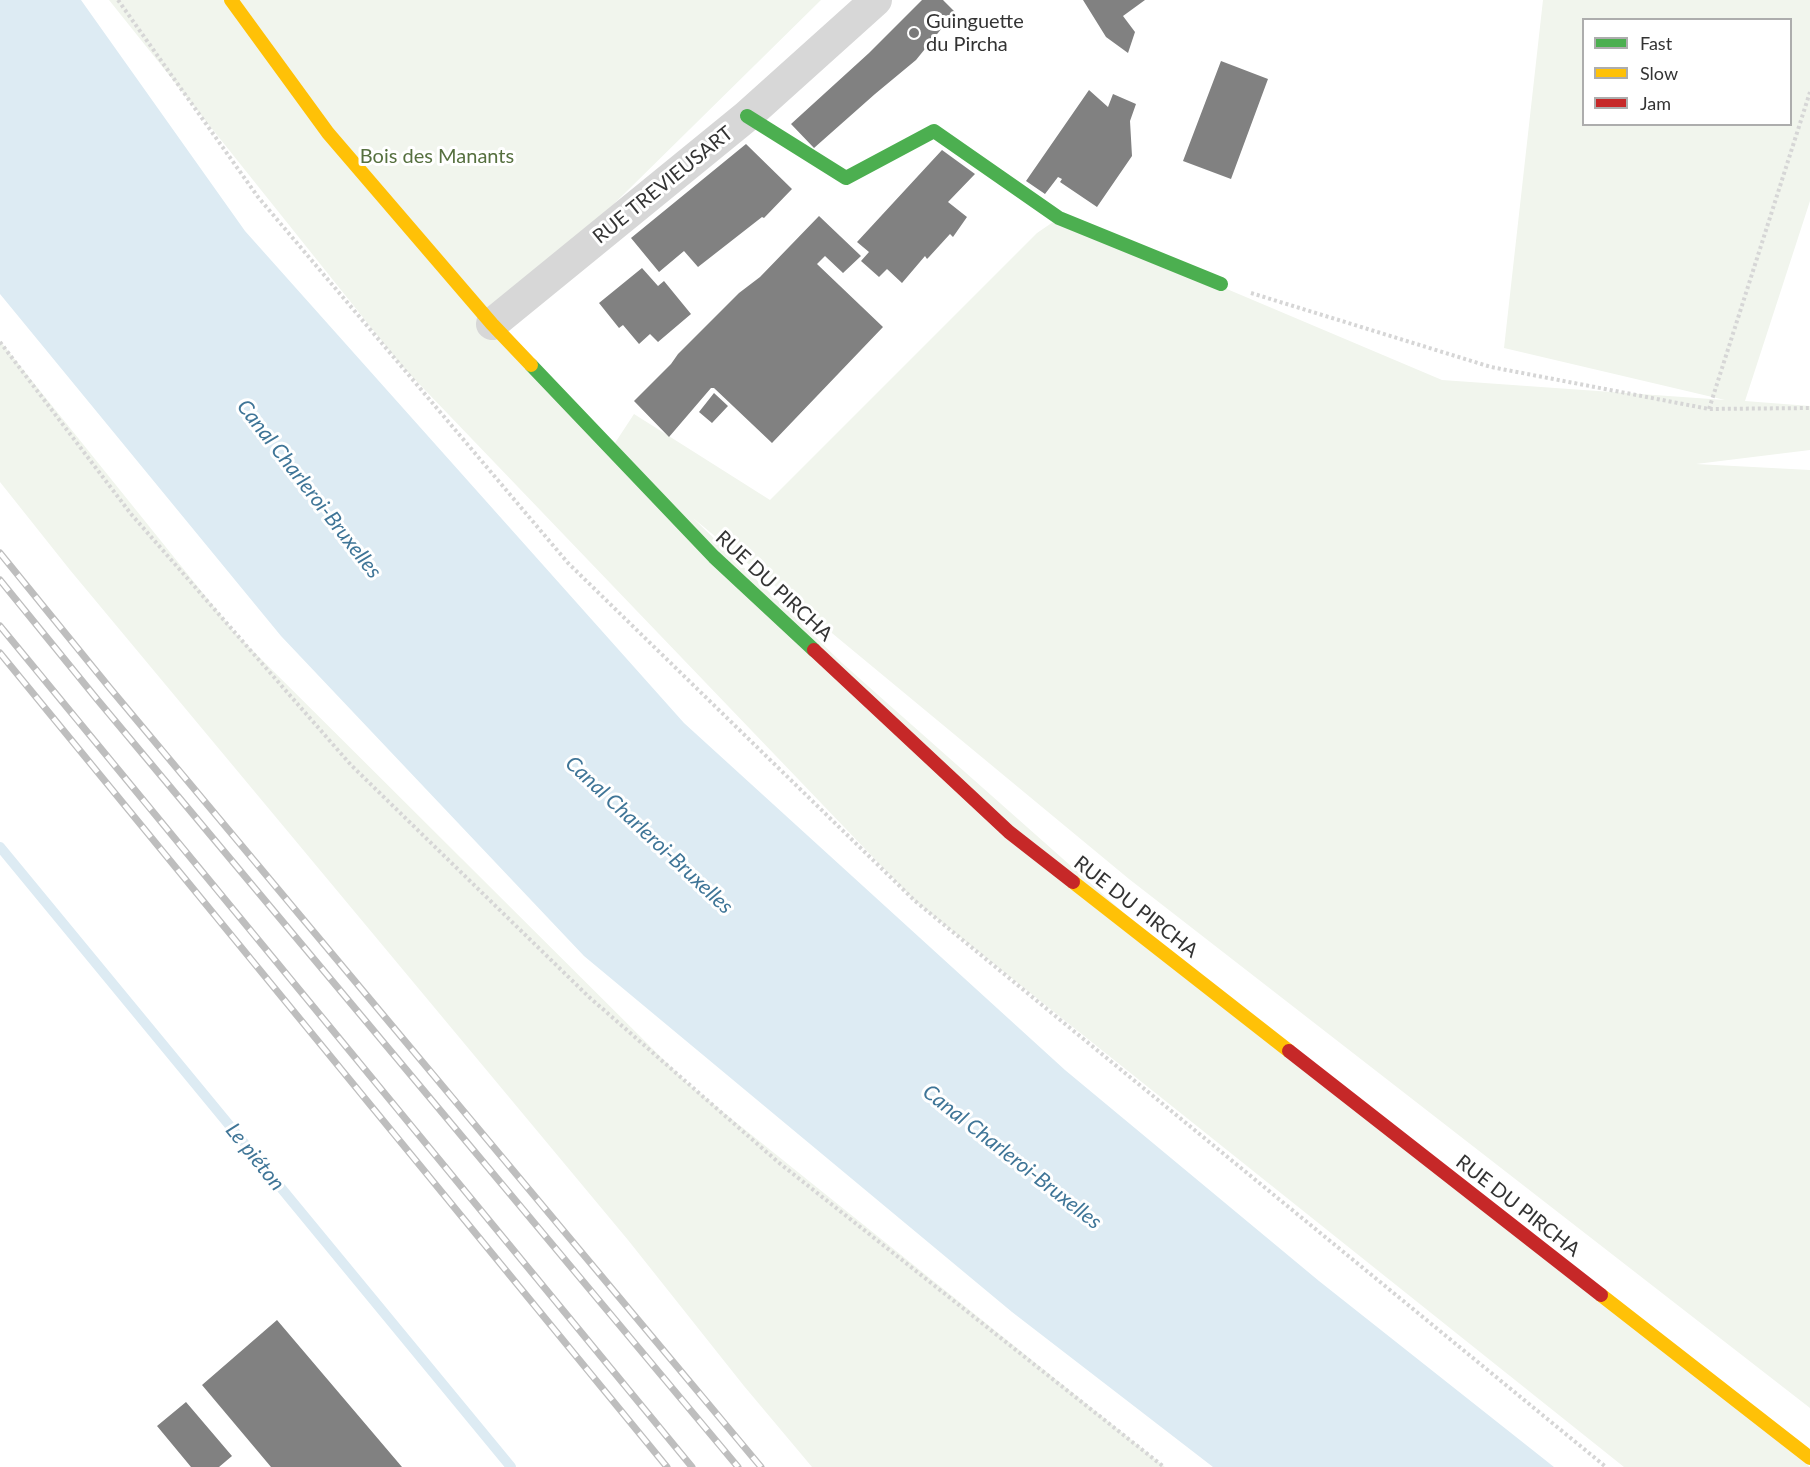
<!DOCTYPE html>
<meta charset="utf-8">
<style>
body{margin:0}
#map{position:relative;width:1810px;height:1467px;overflow:hidden;background:#fff;font-family:Lato,sans-serif}
canvas{display:block}
.legend{position:absolute;left:1582px;top:18px;width:210px;height:108px;box-sizing:border-box;background:#fff;border:2px solid #adadad;margin:0;padding:8px 10px;list-style:none;font-size:18px;color:#333}
.legend li{display:flex;align-items:center;gap:12px;height:30px}
.legend b{width:30px;border:2px solid #adadad}
</style>
<div id="map">
<canvas width="1810" height="1467"></canvas>
<ul class="legend">
<li><b style="height:8px;background:#4caf50"></b>Fast</li>
<li><b style="height:8px;background:#ffc107"></b>Slow</li>
<li><b style="height:8px;background:#c62828"></b>Jam</li>
</ul>
</div>
<script>
const context = document.querySelector('canvas').getContext('2d');
context.lineJoin = 'round';
function fill(path, color) { context.fillStyle = color; context.fill(path, 'evenodd'); }
const shape = rows => new Path2D(rows.map(r => 'M' + r).join(''));
function trace(path, color, width, dash) { context.strokeStyle = color; context.lineWidth = width; context.lineCap = dash ? 'butt' : 'round'; context.setLineDash(dash || []); context.stroke(path); }
function drawText(font, color, halo, rows, align = 'center') {
  context.font = font + ' Lato,sans-serif'; context.lineWidth = 6; context.setLineDash([]); context.textBaseline = 'middle'; context.strokeStyle = halo; context.fillStyle = color; for (const [text, x, y, turn = 0] of rows) {
    context.save(); context.translate(x, y); context.rotate((+turn || 0) * Math.PI / 180); context.textAlign = isNaN(turn) ? turn : align; if (halo) context.strokeText(text, 0, 0); context.fillText(text, 0, 0); context.restore();
  }
}
fill(shape([
 [109,0,821,0,492,324,615,443,634,414,770,500,1037,233,1059,218,1442,380,1725,400,1504,348,1543,0,1810,0,1810,201,1745,401,1810,406,1810,450,1696,464,1810,470,1810,1408,1129,879,693,518,842,663,1221,999,1810,1467,1624,1467,915,901,401,365],
 [1584,20,1790,20,1790,124,1584,124],
 [0,341,235,633,687,1083,1165,1467,812,1467,744,1386,628,1240,70,570,0,482]
]), '#f1f5ed');
fill(shape([
 [0,0,81,0,245,231,684,723,1065,1070,1319,1281,1554,1467,1213,1467,1012,1312,584,956,281,636,0,294]
]), '#ddebf3');
trace(shape([
 [0,847,511,1467]
]), '#ddebf3', 10);
fill(shape([
 [922,0,943,0,955,12,916,60,875,94,814,148,791,124,869,53],
 [1083,0,1145,0,1123,16,1135,32,1128,53,1106,37],
 [1221,61,1268,79,1231,179,1183,161],
 [1089,90,1108,107,1113,94,1136,104,1130,121,1132,156,1097,207,1060,182,1062,179,1058,177,1045,194,1026,181],
 [746,144,792,189,764,218,762,217,698,267,684,251,659,272,631,238],
 [942,150,975,174,948,202,967,217,953,237,950,234,929,257,927,259,925,256,902,283,887,269,879,277,861,261,869,252,857,242],
 [819,216,861,256,843,273,825,256,817,264,883,327,772,443,714,388,711,388,669,437,634,401,671,364,678,354,739,293,760,277],
 [642,268,658,286,664,281,691,314,658,342,650,334,639,344,623,325,619,328,599,303],
 [714,393,728,406,712,423,699,412],
 [277,1320,402,1467,271,1467,202,1385],
 [186,1402,232,1456,219,1467,191,1467,157,1426]
]), '#818181');
trace(shape([
 [118,0,258,197,568,563,915,901,1606,1467],
 [1251,293,1491,367,1709,409,1810,408],
 [0,342,131,514,351,765,589,997,778,1162,1164,1467],
 [1709,409,1810,92]
]), '#d6d6d6', 4, [3, 3]);
trace(shape([
 [492,324,747,116,876,0]
]), '#d7d7d7', 32);
trace(shape([
 [747,116,846,178,934,131,1059,218,1221,284],
 [531,365,714,557,814,650]
]), '#4caf50', 14);
trace(shape([
 [231,0,328,133,492,324,531,365],
 [1073,882,1289,1051],
 [1601,1295,1810,1458]
]), '#ffc107', 14);
trace(shape([
 [814,650,1009,832,1073,882],
 [1289,1051,1601,1295]
]), '#c62828', 14);
const rail = shape([
 [0,553,109,687,761,1467],
 [0,580,96,698,738,1467],
 [0,626,692,1467],
 [0,653,667,1467]
]);
trace(rail, '#bebebe', 7);
trace(rail, '#fff', 4.5, [14]);
for (const [x, y, r, color] of [
 [914,33,6,"#7a7a7a"]
]) { const dot = new Path2D(); dot.arc(x, y, r, 0, 2 * Math.PI); context.fillStyle = color; context.fill(dot); trace(dot, '#fff', 2); }
drawText('20px', '#333', '#fff', [
 ["Guinguette",926,22],
 ["du Pircha",926,45]
], 'left');
drawText('20px', '#56703f', '#fff', [
 ["Bois des Manants",437,157]
]);
drawText('20px', '#333', '#fff', [
 ["RUE TREVIEUSART",663,185,-39],
 ["RUE DU PIRCHA",774,586,43],
 ["RUE DU PIRCHA",1136,907,38],
 ["RUE DU PIRCHA",1518,1206,38]
]);
drawText('italic 21px', '#3f7597', '#fff', [
 ["Canal Charleroi-Bruxelles",309,489,52],
 ["Canal Charleroi-Bruxelles",649,835,43],
 ["Le piéton",255,1157,51],
 ["Canal Charleroi-Bruxelles",1012,1157,38]
]);
</script>
